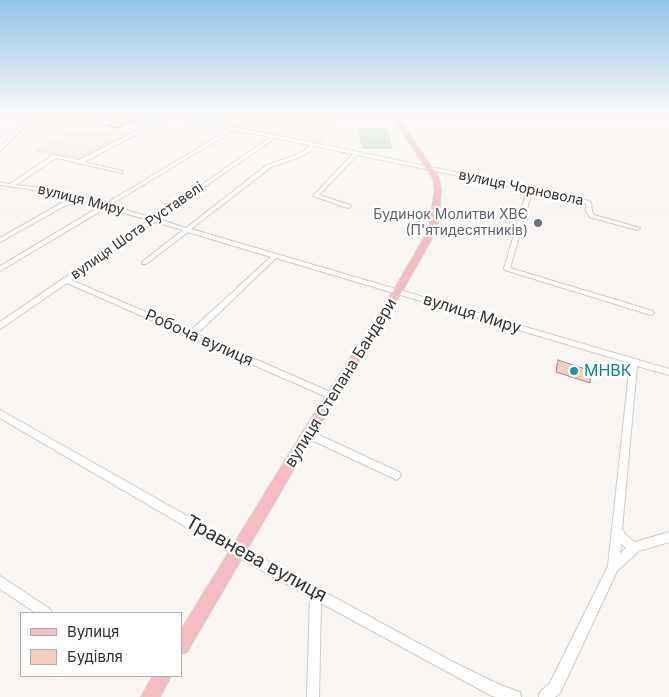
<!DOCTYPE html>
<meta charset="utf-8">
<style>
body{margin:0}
#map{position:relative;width:669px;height:697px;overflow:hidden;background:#f9f5f2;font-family:Inter,sans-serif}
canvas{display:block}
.legend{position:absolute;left:20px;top:612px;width:162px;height:65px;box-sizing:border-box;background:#fff;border:1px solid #adadac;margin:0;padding:6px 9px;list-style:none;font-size:15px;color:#323130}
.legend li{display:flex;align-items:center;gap:10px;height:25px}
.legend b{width:25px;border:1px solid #adadac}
</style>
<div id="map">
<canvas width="669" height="697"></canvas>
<ul class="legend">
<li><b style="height:6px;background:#f5bcc4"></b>Вулиця</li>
<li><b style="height:14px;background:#f5cdbb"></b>Будівля</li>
</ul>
</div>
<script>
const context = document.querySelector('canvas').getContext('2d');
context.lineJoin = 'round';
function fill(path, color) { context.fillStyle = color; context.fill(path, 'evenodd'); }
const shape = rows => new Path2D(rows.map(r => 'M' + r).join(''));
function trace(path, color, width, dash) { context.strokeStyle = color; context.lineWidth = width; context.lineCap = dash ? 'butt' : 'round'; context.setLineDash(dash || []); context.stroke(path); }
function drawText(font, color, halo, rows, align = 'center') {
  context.font = font + ' Inter,sans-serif'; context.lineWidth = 4.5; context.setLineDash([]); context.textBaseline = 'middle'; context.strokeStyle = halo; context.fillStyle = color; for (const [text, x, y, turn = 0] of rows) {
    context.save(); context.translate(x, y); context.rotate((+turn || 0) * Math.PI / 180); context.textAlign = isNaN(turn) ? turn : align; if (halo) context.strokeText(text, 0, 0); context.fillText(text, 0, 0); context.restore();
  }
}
fill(shape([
 [38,114,110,114,107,119,92,128,26,127],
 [225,114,331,114,336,118,337,130,319,144,248,130,248,127,237,128,212,123],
 [92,129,126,135,78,160,33,151,66,133]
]), '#f2e7df');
fill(shape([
 [46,117,78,117,70,124,37,123],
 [358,128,387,128,393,149,362,149]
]), '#c1d5c2');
const building = shape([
 [125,116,138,118,119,128,106,126,125,116],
 [558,360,591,371,590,383,556,372,558,360]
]);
fill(building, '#f5cdbb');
trace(building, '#96918f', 1);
const minor = shape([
 [33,114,37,114,0,151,0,147,33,114],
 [156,114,169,115,314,143,577,197,591,202,592,211,594,215,640,228,637,230,590,217,586,211,586,204,576,200,532,191,510,268,653,311,654,313,651,315,505,270,504,269,527,190,357,155,319,195,350,205,351,206,348,208,313,196,353,154,314,146,309,152,300,157,271,167,191,229,669,369,669,375,637,366,622,529,626,535,635,542,669,532,669,542,639,551,617,571,560,693,555,697,539,697,540,692,550,683,608,566,630,363,276,258,197,334,335,394,336,396,335,398,332,399,329,398,67,283,0,329,0,322,149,220,106,208,0,271,0,266,101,206,77,199,0,242,0,238,72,197,57,193,0,185,0,183,10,184,53,155,79,160,165,117,156,114],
 [169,117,230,129,105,204,57,190,16,185,56,158,122,173,122,171,84,162,169,117],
 [234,130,271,137,153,218,110,205,234,130],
 [275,138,310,145,305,150,296,155,267,165,186,228,158,219,275,138],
 [155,222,183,230,142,262,142,264,146,264,188,232,271,257,190,331,71,280,155,222],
 [621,544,626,548,620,554,621,544],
 [0,410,242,547,453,662,500,685,520,692,521,697,496,697,492,696,321,603,319,697,307,697,310,597,234,555,0,418,0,410],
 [308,430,399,472,401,475,399,478,396,480,393,478,305,437,304,434,305,431,308,430],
 [0,576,50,609,52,613,36,613,0,589,0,576]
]);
const major = shape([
 [390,114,395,114,439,178,441,190,438,222,431,240,402,291,312,438,187,652,181,654,181,630,304,430,394,290,423,240,430,222,435,190,433,178,390,114],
 [153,676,171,676,160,697,141,697,153,676]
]);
trace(minor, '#cecac7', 2);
trace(major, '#d2d2d1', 2);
fill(minor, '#fff');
fill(major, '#f5bcc4');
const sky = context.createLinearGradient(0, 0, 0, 212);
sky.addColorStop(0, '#90c4e7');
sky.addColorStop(0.54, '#fcfaf9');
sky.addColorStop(1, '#fcfaf900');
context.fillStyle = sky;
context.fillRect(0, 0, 669, 212);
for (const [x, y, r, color] of [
 [538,223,5,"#6b7280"],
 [574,371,5,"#0f9aa8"]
]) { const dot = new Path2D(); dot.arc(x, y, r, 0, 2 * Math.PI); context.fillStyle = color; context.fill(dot); trace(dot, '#fff', 2); }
drawText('14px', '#323130', '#fff', [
 ["вулиця Чорновола",521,188,12],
 ["вулиця Миру",81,200,14],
 ["вулиця Шота Руставелі",137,231,-35]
]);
drawText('14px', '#5b616d', '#fff', [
 ["Будинок Молитви ХВЄ",528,215],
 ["(П'ятидесятників)",528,231]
], 'right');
drawText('16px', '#323130', '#fff', [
 ["вулиця Миру",472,314,17],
 ["Робоча вулиця",199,338,24],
 ["вулиця Степана Бандери",341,383,-58]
]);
drawText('16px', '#0d838f', '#fff', [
 ["МНВК",584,371]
], 'left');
drawText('19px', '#323130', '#fff', [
 ["Травнева вулиця",256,559,29]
]);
</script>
